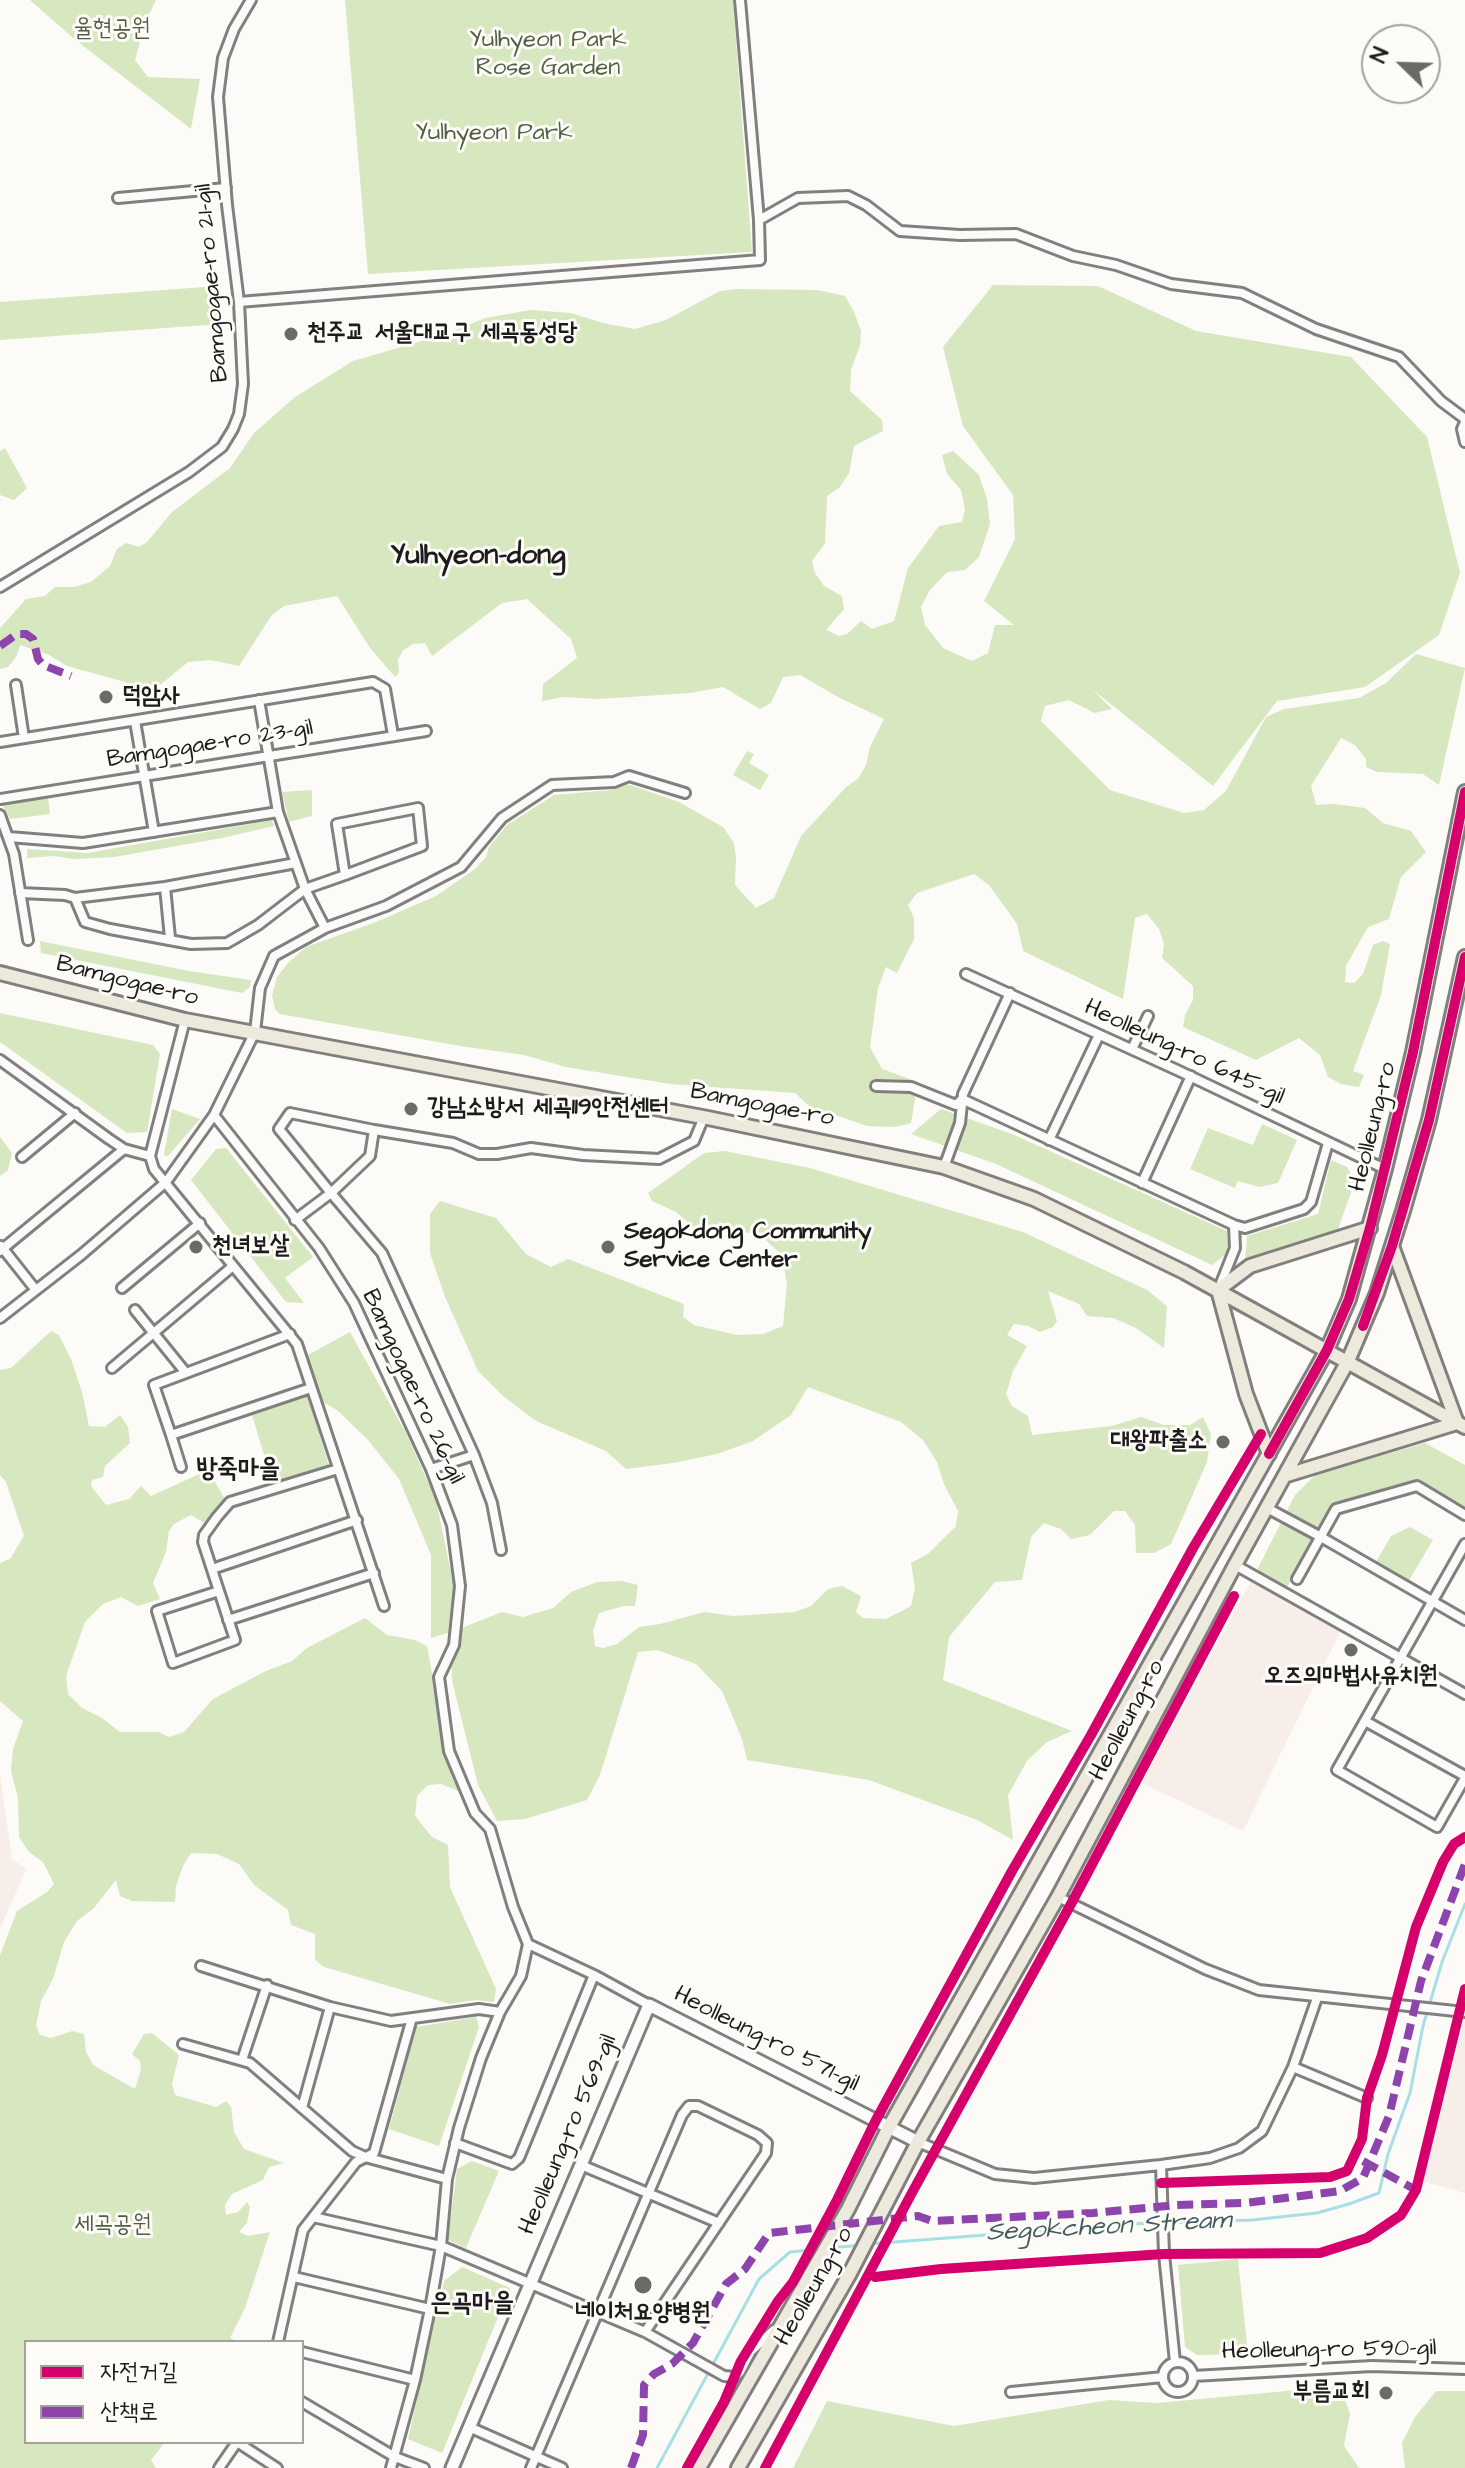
<!DOCTYPE html>
<meta charset="utf-8">
<style>
body{margin:0}
#map{position:relative;width:1465px;height:2468px;overflow:hidden;background:#fcfbf8;font-family:"Architects Daughter","Poor Story",sans-serif}
canvas{display:block}
.legend{position:absolute;left:24px;top:2340px;width:280px;height:104px;box-sizing:border-box;background:#fdfcf7;border:2px solid #a3a29f;margin:0;padding:10px 14px;list-style:none;font-size:24px;color:#1c1c1c}
.legend li{display:flex;align-items:center;gap:16px;height:40px}
.legend b{width:40px;border:2px solid #a3a29f}
.north{position:absolute;left:1361px;top:24px;width:80px;height:80px;box-sizing:border-box;background:#fdfcf7;border:2px solid #a3a29f;border-radius:50%;rotate:293deg;font-size:22px;font-weight:700;line-height:32px;text-align:center;color:#1c1c1c}
.north::after{content:'';display:block;margin:auto;width:28px;height:36px;background:#6a6a69;clip-path:polygon(50% 0,100% 100%,50% 72%,0 100%)}
</style>
<div id="map">
<canvas width="1465" height="2468"></canvas>
<ul class="legend">
<li><b style="height:10px;background:#d6006c"></b>자전거길</li>
<li><b style="height:10px;background:#8e44ad"></b>산책로</li>
</ul>
<div class="north">N</div>
</div>
<script>
const context = document.querySelector('canvas').getContext('2d');
context.lineJoin = 'round';
function fill(path, color) { context.fillStyle = color; context.fill(path, 'evenodd'); }
const shape = rows => new Path2D(rows.map(r => 'M' + r).join(''));
function trace(path, color, width, dash) { context.strokeStyle = color; context.lineWidth = width; context.lineCap = dash ? 'butt' : 'round'; context.setLineDash(dash || []); context.stroke(path); }
function drawText(font, color, halo, rows, align = 'center') {
  context.font = font + ' "Architects Daughter","Poor Story",sans-serif'; context.lineWidth = 6; context.setLineDash([]); context.textBaseline = 'middle'; context.strokeStyle = halo; context.fillStyle = color; for (const [text, x, y, turn = 0] of rows) {
    context.save(); context.translate(x, y); context.rotate((+turn || 0) * Math.PI / 180); context.textAlign = isNaN(turn) ? turn : align; if (halo) context.strokeText(text, 0, 0); context.fillText(text, 0, 0); context.restore();
  }
}
fill(shape([
 [1252,1579,1341,1630,1243,1831,1142,1783],
 [0,1775,12,1859,26,1869,0,1929],
 [1464,2022,1465,2022,1465,2193,1421,2181]
]), '#f7ede9');
fill(shape([
 [30,0,156,0,145,23,135,60,148,77,200,79,191,129,73,38],
 [345,0,733,0,752,252,368,274],
 [993,285,1098,286,1196,331,1351,357,1427,437,1460,573,1439,635,1365,687,1277,701,1213,786,1092,689,1112,709,1095,713,1069,700,1045,706,1041,721,1110,790,1184,813,1204,810,1226,791,1266,717,1284,709,1359,698,1386,683,1416,654,1465,668,1439,785,1423,774,1377,772,1366,767,1366,759,1355,745,1341,738,1311,786,1316,805,1334,804,1365,808,1383,823,1411,831,1426,852,1401,877,1389,919,1368,927,1346,966,1345,982,1354,983,1363,974,1373,945,1383,941,1390,944,1381,995,1353,1071,1364,1075,1359,1087,1341,1084,1328,1077,1320,1055,1299,1038,1256,1060,1183,1027,1185,1015,1193,1000,1193,986,1162,958,1164,944,1159,929,1147,914,1135,918,1123,999,1023,951,1017,924,989,885,974,874,917,893,908,905,914,918,914,939,897,973,886,967,878,988,870,1047,882,1069,918,1082,911,1123,895,1127,867,1126,809,1106,795,1093,670,1084,566,1067,524,1055,460,1046,280,1014,275,1009,272,995,277,977,288,963,306,947,376,922,436,896,475,869,486,857,489,847,507,825,554,795,611,790,627,784,679,802,723,827,734,843,736,857,735,885,756,908,774,898,801,836,846,787,858,779,866,765,870,747,884,719,838,697,800,675,783,677,771,703,760,709,723,687,690,693,599,699,563,697,542,701,543,684,577,658,571,639,527,599,502,603,432,656,425,643,413,644,403,650,398,660,399,673,395,677,370,648,337,596,284,606,271,616,239,666,210,660,188,662,154,690,67,666,49,655,20,645,16,657,8,667,0,669,0,628,26,599,45,596,55,587,74,587,91,582,110,566,117,549,126,543,139,547,147,542,172,512,230,468,254,433,295,397,353,361,446,334,485,318,531,310,571,313,603,323,635,329,666,320,720,291,737,289,818,290,845,296,854,312,861,331,860,346,851,369,850,391,882,420,883,431,854,446,849,473,840,487,827,496,825,543,812,561,815,573,824,586,842,596,844,609,826,630,839,636,847,634,861,621,872,629,894,621,908,568,939,526,962,522,965,510,961,490,947,474,942,455,953,451,979,475,987,499,990,524,979,557,965,570,947,572,930,590,921,607,925,625,943,648,972,661,988,653,995,625,1014,625,984,601,1015,539,1013,495,963,426,943,347],
 [218,286,220,324,0,340,0,302],
 [5,448,27,488,14,500,0,495,0,451],
 [747,751,754,754,749,763,769,775,760,790,733,775],
 [312,790,312,816,289,822,282,792],
 [48,798,50,814,10,819,2,804],
 [272,820,274,826,222,838,114,857,74,859,53,856,27,858,27,849,88,853],
 [40,941,189,971,251,980,250,987,242,993,41,953],
 [0,1013,153,1045,160,1054,147,1132,127,1133,0,1042],
 [172,1109,200,1119,168,1156,164,1155],
 [941,1109,1012,1134,1227,1231,1229,1252,1212,1265,996,1164,911,1134],
 [1262,1124,1297,1140,1278,1183,1259,1187,1238,1181,1235,1188,1190,1169,1208,1128,1253,1145],
 [0,1137,12,1153,8,1170,0,1176],
 [226,1148,313,1257,285,1278,304,1303,286,1302,191,1180,216,1149],
 [725,1151,810,1168,1023,1232,1147,1290,1167,1306,1164,1348,1136,1328,1113,1318,1087,1316,1079,1304,1048,1291,1057,1321,1053,1327,1040,1332,1028,1326,1014,1324,1007,1335,1027,1346,1013,1371,1006,1394,1012,1406,1028,1416,1032,1435,1112,1426,1141,1417,1164,1425,1190,1425,1203,1417,1211,1434,1207,1462,1171,1544,1154,1553,1136,1553,1135,1525,1125,1511,1114,1511,1090,1535,1071,1539,1061,1529,1044,1523,1031,1537,1022,1580,995,1582,949,1637,943,1680,1072,1731,1047,1742,1027,1761,1008,1795,1013,1840,977,1820,869,1780,747,1760,742,1739,722,1691,696,1664,657,1650,638,1652,600,1775,587,1800,525,1819,497,1821,478,1785,452,1681,451,1649,459,1629,502,1612,523,1617,553,1608,571,1592,597,1582,622,1581,638,1585,635,1606,624,1606,599,1613,593,1631,595,1646,603,1648,617,1644,639,1627,660,1624,704,1612,733,1616,795,1612,811,1606,828,1589,842,1586,861,1596,856,1612,863,1618,886,1619,911,1606,915,1588,911,1563,929,1553,956,1526,958,1511,944,1484,937,1462,923,1440,901,1422,808,1387,791,1415,753,1441,717,1454,673,1463,626,1469,606,1451,536,1421,503,1396,478,1371,445,1297,430,1253,430,1214,440,1201,496,1218,526,1254,551,1267,568,1259,684,1304,683,1317,694,1325,737,1335,763,1334,783,1326,787,1283,781,1254,758,1233,705,1231,693,1227,676,1212,652,1201,648,1193,704,1153],
 [1331,1160,1347,1167,1355,1181,1337,1232,1245,1263,1247,1236,1318,1214],
 [51,1331,59,1335,71,1359,82,1392,89,1426,105,1427,120,1415,128,1427,130,1443,105,1466,103,1477,92,1480,91,1486,106,1505,129,1499,141,1486,151,1496,208,1470,225,1499,204,1523,191,1515,174,1524,169,1531,166,1552,153,1583,160,1599,138,1606,121,1597,103,1604,85,1622,66,1676,68,1694,82,1708,102,1718,120,1732,158,1732,169,1737,184,1732,213,1699,266,1671,292,1661,307,1648,365,1618,387,1635,415,1640,427,1646,449,1765,453,1780,461,1792,441,1784,428,1785,417,1796,415,1816,432,1837,448,1845,450,1887,496,1989,494,2002,476,2000,450,2004,324,1967,315,1960,315,1934,291,1925,288,1910,254,1885,239,1864,217,1854,191,1853,183,1866,176,1886,175,1902,132,1901,120,1896,116,1880,94,1908,77,1921,64,1942,53,1979,41,2001,36,2025,40,2035,51,2038,72,2031,84,2034,86,2052,93,2065,135,2089,141,2070,140,2061,132,2054,144,2034,152,2033,179,2055,172,2084,175,2095,216,2107,226,2101,231,2107,234,2132,244,2149,284,2163,269,2167,263,2180,232,2194,225,2205,226,2215,238,2212,247,2202,250,2207,247,2223,239,2232,248,2236,270,2232,245,2308,230,2338,241,2342,26,2342,26,2442,165,2442,151,2460,156,2468,0,2468,0,1955,17,1911,47,1892,54,1884,43,1862,29,1852,19,1837,18,1798,11,1771,13,1749,23,1721,0,1701,0,1563,10,1559,24,1536,6,1482,0,1475,0,1370,11,1368],
 [350,1332,407,1435,436,1500,454,1587,451,1632,431,1638,431,1555,399,1479,368,1440,337,1410,321,1401,306,1356],
 [307,1394,329,1466,273,1484,251,1412],
 [1425,1443,1465,1465,1465,1508,1420,1480,1332,1504,1287,1587,1257,1570,1295,1495,1315,1475],
 [1410,1527,1433,1540,1408,1582,1376,1562,1391,1536],
 [476,2017,479,2027,439,2146,389,2129,416,2027],
 [472,2161,499,2171,466,2248,448,2240,457,2169],
 [1238,2259,1248,2354,1197,2355,1185,2347,1178,2265],
 [462,2267,510,2288,442,2453,408,2439,444,2281],
 [1340,2386,1350,2414,1344,2446,1359,2468,793,2468,827,2401,954,2426,1109,2400,1157,2403],
 [1436,2391,1465,2391,1465,2468,1405,2468,1402,2443,1415,2417]
]), '#d7e7bf');
trace(shape([
 [869,2244,1128,2224,1252,2220,1317,2213,1349,2204,1379,2193,1388,2154,1410,2093,1423,2026,1442,1962,1465,1904],
 [829,2248,862,2245],
 [657,2468,759,2279,790,2252,822,2249]
]), '#a7e0e4', 3);
const street = shape([
 [118,198,226,188],
 [759,220,798,198,848,196,866,205,900,231,960,235,1016,234,1073,256,1116,265,1171,284,1242,293,1316,329,1399,357,1441,401,1465,419],
 [239,302,760,260,759,220,740,0],
 [1465,422,1462,429,1465,442],
 [0,587,189,472,222,447,233,429,239,414,243,384,239,302,227,205,218,97,223,58,234,29,251,0],
 [16,685,24,738],
 [135,721,154,832],
 [0,742,373,682,385,689,393,735],
 [0,799,426,731],
 [0,815,14,854,28,940],
 [9,837,83,843,278,812],
 [165,887,170,938],
 [20,893,65,895,75,898,165,887,296,863],
 [75,898,85,922,110,929,191,944,227,943,258,925,305,889,278,812,259,700],
 [325,928,305,889,345,875,422,846,418,808,337,824,345,875],
 [966,974,1177,1070,1385,1169],
 [185,1020,150,1156,154,1169,297,1344,384,1606],
 [1132,1049,1148,1016],
 [0,1060,109,1139,124,1149,150,1156],
 [876,1086,911,1087,956,1105,961,1100],
 [962,1099,1234,1225],
 [374,1130,453,1143,479,1154,497,1154,531,1148,583,1155,659,1159,694,1141,704,1117],
 [1049,1140,1099,1035],
 [22,1157,75,1113],
 [944,1167,960,1123,963,1094,1010,993],
 [1142,1183,1191,1076],
 [295,1220,331,1193,370,1156,374,1130,290,1113,279,1129,331,1193,382,1253,474,1455,492,1503,501,1550],
 [1,1246,35,1289],
 [0,1251,124,1149],
 [122,1288,200,1223],
 [1219,1288,1235,1248,1234,1225,1245,1228,1304,1209,1311,1202,1328,1143],
 [135,1310,186,1373],
 [0,1318,81,1255,166,1182,214,1115],
 [112,1368,233,1266],
 [171,1435,154,1385,290,1334],
 [181,1467,171,1435,311,1388],
 [431,1469,474,1455],
 [1267,1508,1321,1537,1465,1620],
 [1465,1544,1337,1770,1437,1827,1465,1778],
 [1235,1565,1465,1694],
 [212,1569,357,1520],
 [1297,1579,1336,1509,1417,1486,1465,1515],
 [219,1591,235,1640,173,1663,157,1611,219,1591,203,1542,204,1535,217,1517,230,1502,338,1469],
 [228,1620,374,1573],
 [1365,1721,1465,1776],
 [1058,1897,1205,1969,1259,1990,1465,2012],
 [528,1944,513,1907,490,1829,475,1813,449,1751,439,1677,454,1645,460,1586,452,1525,431,1469,354,1303,319,1248,214,1115,255,1032,260,988,274,956,325,928,386,906,461,867,502,818,552,785,614,782,629,776,685,793],
 [201,1966,330,2007,391,2021,479,2009,500,2012],
 [183,2044,250,2063,352,2151,365,2157,447,2179],
 [242,2060,267,1985],
 [1293,2067,1367,2098],
 [302,2108,330,2007],
 [918,2142,995,2174,1034,2178,1161,2165,1210,2158,1239,2148,1262,2131,1293,2067,1317,1998],
 [455,2143,512,2164,519,2158,594,1975],
 [581,2165,719,2223],
 [1161,2165,1164,2254,1175,2362],
 [313,2217,441,2246,645,2332,724,2376,735,2377,740,2372,751,2351,774,2330],
 [294,2277,430,2309],
 [278,2342,303,2230,356,2162,374,2153,412,2018],
 [302,2352,415,2380],
 '1163 2377a15 15 0 1 1 30 0a15 15 0 1 1-30 0Z',
 [1193,2376,1372,2366,1465,2369],
 [1011,2392,1163,2377],
 [302,2402,395,2457,424,2468],
 [469,2427,562,2468],
 [219,2468,237,2442,277,2468],
 [391,2468,415,2380,430,2309,441,2246,447,2179,459,2128,481,2058,500,2012,521,1976,528,1944,594,1975,649,2005],
 [531,2468,682,2115,689,2106,698,2106,758,2135,767,2143,766,2153,645,2332]
]);
const secondary = shape([
 [452,2468,649,2005,918,2142]
]);
const primary = shape([
 [0,973,185,1020,708,1118,944,1167,1034,1199,1184,1272,1465,1427],
 [1392,1246,1457,1423],
 [1218,1290,1246,1394,1269,1454],
 [1218,1290,1250,1266,1370,1228],
 [1287,1475,1457,1423],
 [699,2468,848,2209,889,2127,1327,1350,1349,1299,1385,1169,1413,1052,1465,792],
 [738,2468,849,2275,918,2142,1058,1897,1235,1565,1348,1361,1377,1293,1403,1211,1429,1120,1465,957]
]);
trace(street, '#81807f', 14);
trace(secondary, '#81807f', 17);
trace(primary, '#81807f', 18);
trace(street, '#fbfbf9', 8);
trace(secondary, '#fbfbf9', 11);
trace(primary, '#edeadd', 12);
trace(shape([
 [0,646,17,634,26,634,33,639,38,659,43,665,71,676],
 [1363,2161,1416,2190],
 [631,2468,643,2435,644,2385,654,2374,672,2364,693,2343,726,2284,745,2269,769,2233,918,2216,932,2221,1093,2213,1176,2205,1245,2203,1340,2191,1363,2178,1389,2116,1421,1981,1465,1864]
]), '#8e44ad', 8, [16, 8]);
trace(shape([
 [1363,1326,1392,1246,1429,1120,1465,957],
 [1269,1454,1327,1350,1349,1299,1370,1228,1413,1052,1465,792],
 [1161,2183,1330,2177,1347,2171,1362,2139,1367,2098,1382,2055,1416,1927,1443,1862,1454,1844,1465,1837],
 [875,2277,941,2269,1164,2254,1320,2253,1367,2238,1401,2215,1416,2190,1465,1989],
 [687,2468,724,2402,741,2361,778,2301,793,2282,837,2200,876,2120,1012,1871,1091,1735,1193,1548,1261,1434],
 [765,2468,914,2189,1071,1904,1234,1596]
]), '#d6006c', 10);
for (const [x, y, r, color] of [
 [291,334,8,"#6a6a69"],
 [106,697,8,"#6a6a69"],
 [411,1109,8,"#6a6a69"],
 [196,1247,8,"#6a6a69"],
 [608,1247,8,"#6a6a69"],
 [1223,1442,8,"#6a6a69"],
 [1351,1650,8,"#6a6a69"],
 [643,2285,10,"#6a6a69"],
 [1386,2393,8,"#6a6a69"]
]) { const dot = new Path2D(); dot.arc(x, y, r, 0, 2 * Math.PI); context.fillStyle = color; context.fill(dot); trace(dot, '#fdfcf7', 3); }
drawText('24px', '#535d45', '#fdfcf7', [
 ["율현공원",112,30],
 ["Yulhyeon Park",548,41],
 ["Rose Garden",548,69],
 ["Yulhyeon Park",494,134],
 ["세곡공원",113,2226]
]);
drawText('24px', '#1c1c1c', '#fdfcf7', [
 ["Bamgogae-ro 21-gil",213,283,-95],
 ["Bamgogae-ro 23-gil",210,745,-9],
 ["Bamgogae-ro",127,982,14],
 ["Heolleung-ro 645-gil",1184,1053,25],
 ["Bamgogae-ro",762,1106,11],
 ["Heolleung-ro",1374,1127,-76],
 ["Bamgogae-ro 26-gil",412,1387,65],
 ["Heolleung-ro",1128,1721,-62],
 ["Heolleung-ro 571-gil",766,2040,27],
 ["Heolleung-ro 569-gil",569,2135,-67],
 ["Heolleung-ro",815,2287,-60],
 ["Heolleung-ro 590-gil",1329,2351,-1]
]);
drawText('bold 24px', '#1c1c1c', '#fdfcf7', [
 ["천주교 서울대교구 세곡동성당",307,334],
 ["덕암사",122,697],
 ["강남소방서 세곡119안전센터",427,1109],
 ["Segokdong Community",624,1233],
 ["Service Center",624,1261],
 ["천녀보살",212,1247],
 ["대왕파출소",1207,1442,"right"],
 ["오즈의마법사유치원",1351,1677,"center"],
 ["네이처요양병원",643,2314,"center"],
 ["부름교회",1370,2393,"right"]
], 'left');
drawText('bold 26px', '#1c1c1c', '#fdfcf7', [
 ["방죽마을",238,1471],
 ["은곡마을",472,2305]
]);
drawText('italic 26px', '#405c5f', '#fdfcf7', [
 ["Segokcheon Stream",1109,2228,-3]
]);
drawText('bold 28px', '#1c1c1c', '#fdfcf7', [
 ["Yulhyeon-dong",478,557]
]);
</script>
